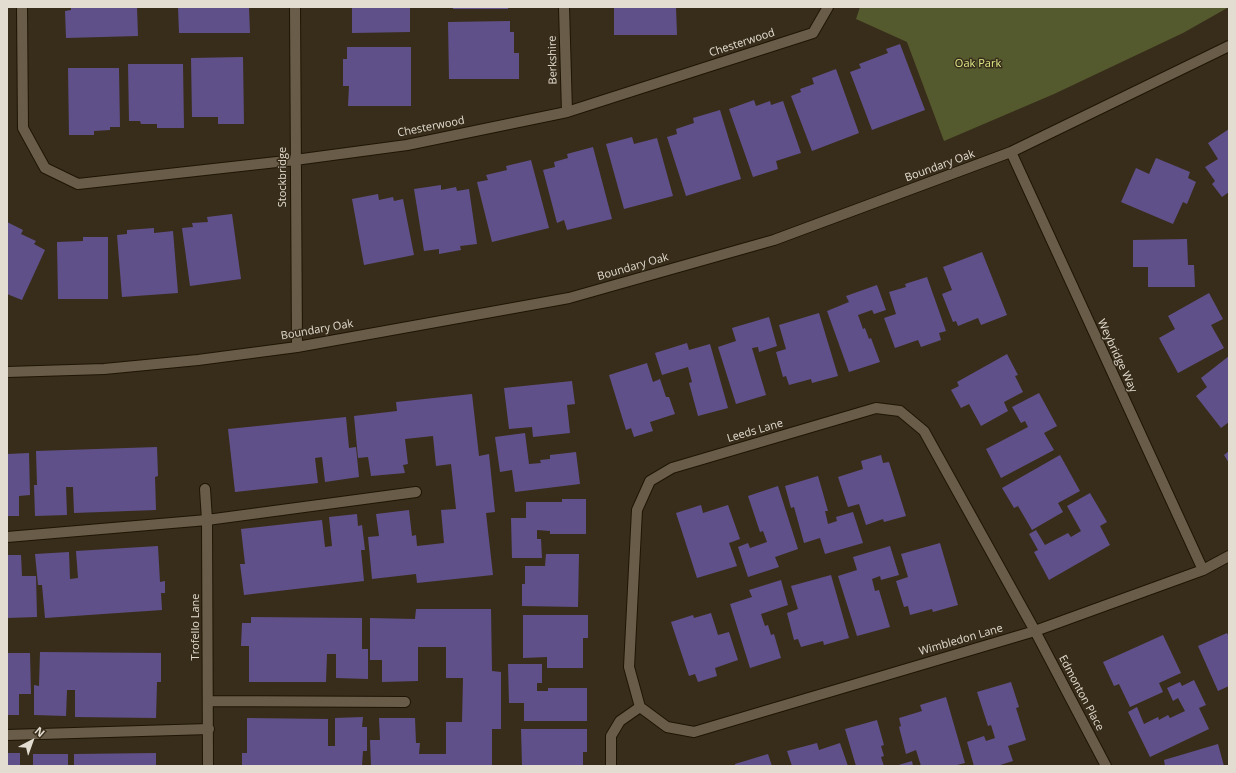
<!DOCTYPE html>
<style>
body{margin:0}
#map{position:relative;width:1236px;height:773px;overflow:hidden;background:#382d1b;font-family:"Open Sans",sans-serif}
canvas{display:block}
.frame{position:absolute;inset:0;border:8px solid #e3dcd0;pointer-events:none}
.north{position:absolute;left:12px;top:721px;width:40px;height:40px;-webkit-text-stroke:3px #382d1b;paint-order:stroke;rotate:41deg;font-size:11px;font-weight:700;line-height:16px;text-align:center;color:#e3dcd0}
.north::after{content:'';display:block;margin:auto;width:14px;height:18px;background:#e3dcd0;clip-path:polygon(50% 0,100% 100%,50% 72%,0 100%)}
</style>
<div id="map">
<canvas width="1236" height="773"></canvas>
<div class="frame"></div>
<div class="north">N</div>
</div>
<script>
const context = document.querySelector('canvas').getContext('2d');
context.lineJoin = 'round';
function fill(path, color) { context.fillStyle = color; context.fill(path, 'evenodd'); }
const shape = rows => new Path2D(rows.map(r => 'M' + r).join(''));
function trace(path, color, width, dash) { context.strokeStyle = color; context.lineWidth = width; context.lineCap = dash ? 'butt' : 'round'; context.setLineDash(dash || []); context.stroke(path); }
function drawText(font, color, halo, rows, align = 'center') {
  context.font = font + ' "Open Sans",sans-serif'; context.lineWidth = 3; context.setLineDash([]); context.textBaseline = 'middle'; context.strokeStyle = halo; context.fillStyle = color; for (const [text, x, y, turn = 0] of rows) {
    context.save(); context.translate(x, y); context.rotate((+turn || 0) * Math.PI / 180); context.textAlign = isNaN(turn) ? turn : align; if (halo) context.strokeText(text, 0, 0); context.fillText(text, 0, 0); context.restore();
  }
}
fill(shape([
 [860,7,1229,7,1183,33,1054,94,944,141,907,42,856,19]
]), '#545a2e');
fill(shape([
 [71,7,137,7,138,36,66,38,65,11,71,10],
 [178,7,249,7,250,33,179,33],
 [352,7,410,7,410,32,352,33],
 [453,7,508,7,508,9,453,9],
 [614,7,676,7,677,35,614,35],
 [510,21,510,32,514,32,514,53,519,53,519,79,449,79,448,22],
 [900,44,925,110,872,130,850,72,861,68,859,64,888,53,886,49],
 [347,47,411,47,411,106,348,106,349,86,343,86,343,59,347,59],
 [243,57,244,124,218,124,218,117,192,117,191,58],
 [128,64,183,64,184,128,157,128,157,124,141,124,140,121,129,121],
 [68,68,119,68,120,127,110,127,110,130,94,131,94,135,69,135],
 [836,69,859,133,812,151,791,96,801,92,800,89,814,84,812,78],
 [754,100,756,106,770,101,771,105,783,101,801,153,776,161,778,169,753,177,729,109],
 [720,110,741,179,686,196,667,137,677,134,676,129,694,123,693,118],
 [1229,129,1229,192,1222,197,1212,184,1215,181,1205,167,1218,159,1208,143],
 [632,137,634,144,657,138,673,196,624,209,606,144],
 [593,147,612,219,567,230,564,220,557,223,543,170,555,167,554,162,568,158,567,154],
 [1156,158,1190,172,1188,178,1196,182,1187,204,1183,202,1173,224,1121,202,1136,168,1149,174],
 [531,160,549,228,492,242,477,182,488,180,486,175,507,170,506,166],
 [441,185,441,190,456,187,457,191,469,189,477,244,460,246,461,250,439,254,439,249,424,251,414,189],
 [378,194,379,200,393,197,394,201,403,199,414,255,364,265,352,199],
 [232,214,241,279,190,286,182,228,193,227,192,223,208,222,207,217],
 [7,222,23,230,21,234,36,241,34,244,45,250,22,300,7,294],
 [154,228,154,233,173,231,178,293,122,297,117,235,127,234,127,230],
 [83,237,108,237,108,299,58,299,57,242,83,241],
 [1187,239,1188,265,1194,265,1195,287,1148,287,1148,267,1133,267,1133,240],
 [982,252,1007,315,981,325,978,318,958,326,956,321,953,322,942,294,952,290,943,267],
 [927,277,946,331,939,333,941,340,921,347,918,340,895,348,884,318,896,314,889,292,906,287,905,284],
 [877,285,886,310,874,314,872,310,858,315,863,329,865,328,869,339,871,338,880,362,849,372,827,311,849,302,846,296],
 [1209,293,1223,319,1211,325,1224,348,1178,373,1159,338,1175,329,1168,316],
 [819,313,838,376,812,383,811,379,789,385,786,376,783,377,776,352,786,349,779,325],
 [769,317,777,346,759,352,758,347,752,348,766,395,736,404,718,347,736,341,732,328],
 [687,343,689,350,710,344,728,408,698,416,689,383,692,382,688,367,662,375,655,353],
 [1007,354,1018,375,1015,376,1023,392,1004,402,1008,411,981,426,969,404,961,408,951,390,959,386,957,382],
 [1229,356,1229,422,1221,428,1196,396,1207,387,1201,378],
 [647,363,653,382,660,379,666,397,669,397,675,414,650,422,653,431,634,437,631,428,626,430,609,375],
 [572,381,575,404,567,405,570,433,533,437,532,427,509,429,504,388],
 [1039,393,1057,426,1044,433,1054,450,1001,478,986,449,1028,427,1025,421,1021,423,1012,407],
 [472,394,479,456,489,454,495,512,486,513,493,575,417,583,416,574,372,579,368,537,379,536,376,514,409,510,412,536,416,535,417,546,444,543,441,510,456,509,451,464,436,466,433,436,405,439,408,464,403,465,405,473,371,476,368,457,358,458,354,416,397,411,396,402],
 [346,417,349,448,356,447,359,477,325,482,322,457,315,458,318,483,235,492,228,429],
 [525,433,529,464,541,463,540,460,550,459,550,455,576,452,580,484,515,492,512,470,500,472,495,437],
 [157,447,158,476,155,477,156,510,74,513,73,487,66,487,67,515,35,516,34,485,37,485,36,451],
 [1229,451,1229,463,1224,455],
 [29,453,30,495,19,496,19,516,7,516,7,454],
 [881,455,883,463,889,462,906,516,884,522,883,519,866,525,859,504,848,507,838,477,863,469,861,461],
 [1060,455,1080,491,1058,503,1063,512,1032,530,1018,506,1014,508,1002,488],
 [818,476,828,511,825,511,828,524,837,521,836,517,853,512,863,543,825,554,820,538,804,543,794,507,791,508,785,486],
 [778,486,798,549,775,557,779,567,748,577,738,547,748,543,750,548,767,542,763,531,760,532,748,496],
 [1090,493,1107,522,1100,526,1110,545,1049,580,1034,552,1038,550,1029,534,1036,530,1045,545,1068,533,1071,537,1081,531,1067,506],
 [562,499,586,499,586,534,550,534,550,531,537,530,537,539,541,539,542,558,512,558,511,518,526,518,526,502,562,502],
 [701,505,703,513,728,505,740,539,729,543,737,566,697,578,676,513],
 [357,514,358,526,362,525,365,550,361,550,364,581,244,595,240,564,245,564,241,529,322,520,325,547,332,546,329,517],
 [940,543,958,605,933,612,932,609,910,615,908,606,904,607,896,581,908,577,901,554],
 [158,546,160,582,165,581,165,593,161,593,162,610,45,618,42,585,38,585,35,554,69,552,70,579,78,578,76,551],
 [890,546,899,575,881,580,880,576,872,579,875,591,879,590,890,627,857,636,838,576,857,570,853,557],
 [546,554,579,554,578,607,522,606,522,584,525,584,525,566,545,566],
 [7,555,21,555,22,576,36,576,37,617,7,618],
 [831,575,849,638,824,645,823,641,801,647,798,639,794,640,787,613,798,609,791,586],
 [781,580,788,605,761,614,765,626,768,625,771,635,774,634,781,658,750,668,730,604,752,597,749,590],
 [416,609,491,609,492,671,501,672,501,729,492,729,492,766,371,766,370,740,380,740,379,718,415,718,416,743,420,743,419,754,446,754,446,722,462,722,463,678,446,678,446,647,418,647,418,681,382,682,382,660,370,660,370,618,415,619],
 [711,613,718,635,729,632,738,660,715,668,717,676,698,682,695,674,689,676,671,622,693,615,694,618],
 [523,615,588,615,588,638,583,638,583,668,547,668,547,657,523,658],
 [251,617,362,618,362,649,368,649,368,679,336,678,336,654,327,654,326,682,249,682,249,646,241,646,242,623,251,623],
 [1227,633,1229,637,1229,686,1218,691,1198,646],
 [1163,635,1181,673,1159,683,1163,692,1130,707,1119,684,1114,686,1103,662],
 [40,652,161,653,161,682,157,682,156,718,75,717,75,690,67,690,66,716,34,715,34,685,39,686],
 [7,653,30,653,31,694,19,694,19,715,7,715],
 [508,664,542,664,542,683,537,683,537,691,548,691,548,688,587,688,587,721,524,721,524,703,509,703],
 [1194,680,1206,705,1199,708,1209,729,1150,757,1128,712,1137,707,1144,724,1158,717,1159,720,1168,715,1170,718,1185,711,1178,698,1173,701,1167,688,1180,682,1182,686],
 [1011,682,1019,707,1016,708,1026,740,1008,746,1013,761,997,766,974,766,967,742,984,736,986,741,995,738,991,725,988,726,977,692],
 [946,697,965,763,953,766,921,766,916,750,906,754,899,727,901,726,899,718,922,711,920,705],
 [363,717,362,727,367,727,367,751,363,751,362,766,242,766,242,753,247,753,247,718,328,719,328,746,335,746,335,718],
 [877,720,884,745,881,746,884,756,881,757,884,766,856,766,845,729],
 [521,729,587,729,587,752,583,752,583,766,522,766],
 [817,743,819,750,840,743,848,766,792,766,787,751],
 [1218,744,1224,766,1165,766,1164,760],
 [7,753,20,753,20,766,7,766],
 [156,753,156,766,74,766,74,754],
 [33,754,68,754,68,766,33,766],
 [768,754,772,766,735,766,735,764],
 [912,761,913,766,895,766]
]), '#605089');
const minor = shape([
 [22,7,23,128,45,168,78,184,295,160,407,145,567,112,813,33,828,7],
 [295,7,297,347],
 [564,7,567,112],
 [1011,152,1203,570],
 [7,372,104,369,198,360,297,347,569,298,774,240,1011,152,1229,46],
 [205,489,207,520,208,766],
 [7,537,207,520,416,492],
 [208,701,405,702],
 [7,735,209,729],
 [611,766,611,736,620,721,640,707],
 [1106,766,1035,631,924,431,900,411,876,408,672,468,650,481,637,510,629,667,640,707,667,727,694,732,1035,631,1203,570,1229,556]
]);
trace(minor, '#1f1504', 12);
trace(minor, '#695d49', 10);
drawText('11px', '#e3dcd0', '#382d1b', [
 ["Chesterwood",742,43,-18],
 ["Berkshire",553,60,-91],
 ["Chesterwood",431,127,-11],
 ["Boundary Oak",940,166,-20],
 ["Stockbridge",283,177,-90],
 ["Boundary Oak",633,267,-16],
 ["Boundary Oak",317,330,-10],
 ["Weybridge Way",1117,356,65],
 ["Leeds Lane",755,431,-16],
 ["Trofello Lane",196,627,-90],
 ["Wimbledon Lane",961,640,-16],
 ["Edmonton Place",1081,693,62]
]);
drawText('11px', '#dce988', '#382d1b', [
 ["Oak Park",978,64]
]);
</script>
